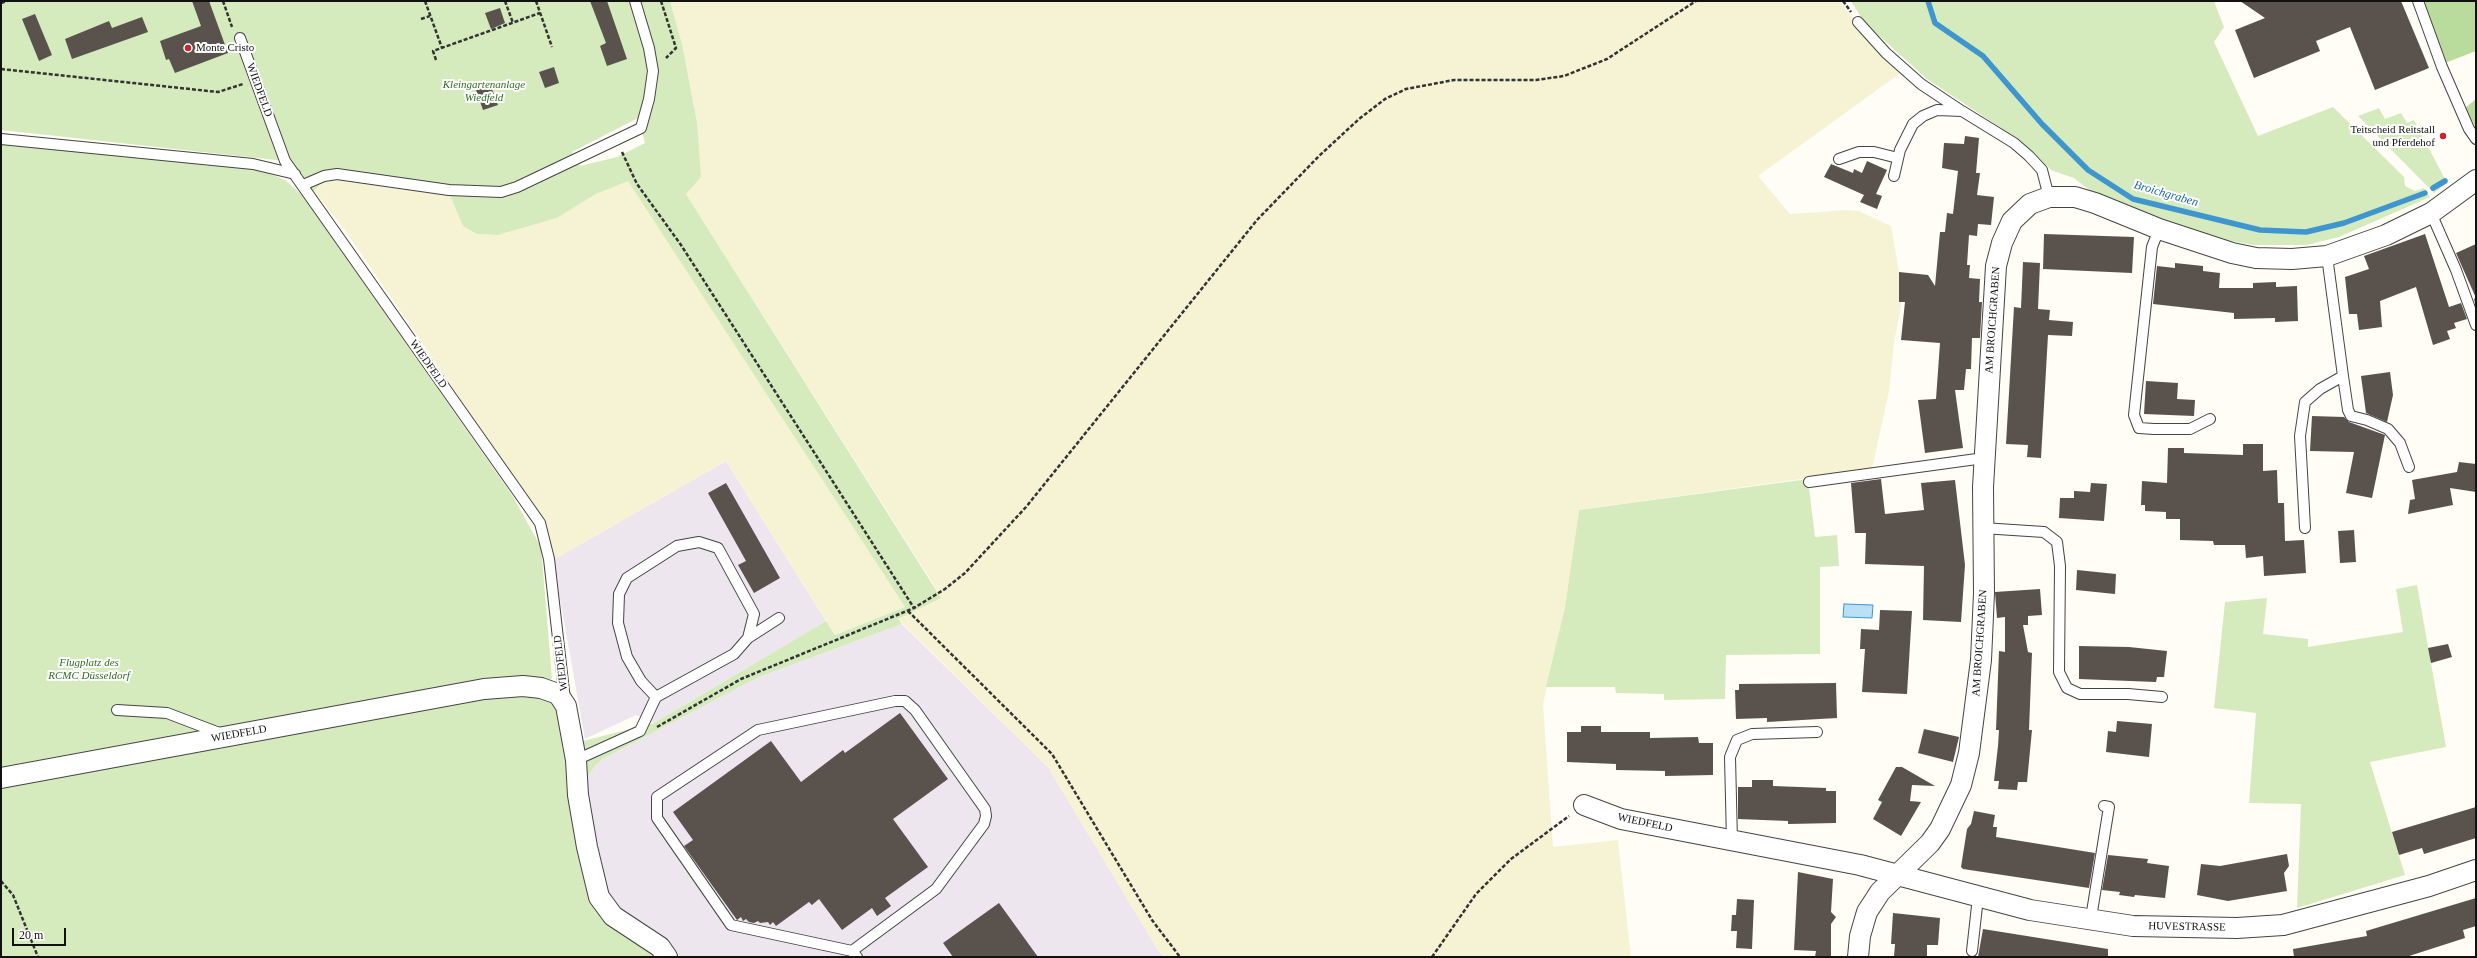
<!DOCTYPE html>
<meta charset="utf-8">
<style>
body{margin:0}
#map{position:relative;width:2477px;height:958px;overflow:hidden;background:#fffdf5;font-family:"Times New Roman",serif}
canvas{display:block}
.frame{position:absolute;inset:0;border:2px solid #111;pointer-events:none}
.scale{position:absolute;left:12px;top:928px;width:54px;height:18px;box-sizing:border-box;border:2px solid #111;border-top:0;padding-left:5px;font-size:12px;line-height:14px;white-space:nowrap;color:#111;-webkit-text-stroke:3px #fff;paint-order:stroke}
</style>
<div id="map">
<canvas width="2477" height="958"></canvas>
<div class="frame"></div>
<div class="scale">20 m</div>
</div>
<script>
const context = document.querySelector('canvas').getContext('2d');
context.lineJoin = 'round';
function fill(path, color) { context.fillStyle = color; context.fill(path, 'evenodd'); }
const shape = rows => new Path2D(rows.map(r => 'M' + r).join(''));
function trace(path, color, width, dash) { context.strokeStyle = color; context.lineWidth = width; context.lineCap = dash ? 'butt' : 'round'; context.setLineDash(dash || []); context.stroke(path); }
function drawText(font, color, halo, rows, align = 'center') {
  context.font = font + ' "Times New Roman",serif'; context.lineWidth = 4; context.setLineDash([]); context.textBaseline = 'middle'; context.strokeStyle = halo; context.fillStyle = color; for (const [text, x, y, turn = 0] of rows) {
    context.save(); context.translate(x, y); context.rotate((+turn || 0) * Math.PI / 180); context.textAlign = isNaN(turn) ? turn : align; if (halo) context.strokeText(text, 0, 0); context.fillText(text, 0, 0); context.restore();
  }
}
fill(shape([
 [726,461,826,621,654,723,636,715,585,739,553,560],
 [902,624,1048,767,1158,950,1165,957,676,957,619,910,609,899,585,799,586,780,595,766,603,759,759,677]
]), '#eee6ef');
fill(shape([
 [670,1,1840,1,1856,23,1902,72,1758,176,1790,214,1846,210,1859,211,1891,226,1899,272,1901,306,1894,343,1889,391,1872,469,1579,510,1565,607,1543,704,1553,847,1618,840,1631,957,1165,957,1158,950,1048,767,898,619,940,598,937,590,686,194,697,122,682,44],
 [337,177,450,196,463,226,475,234,498,235,557,218,596,194,628,180,905,607,835,635,726,461,553,560,549,532,538,513,345,230,314,191,326,179]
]), '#f6f3d4');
fill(shape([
 [1,1,670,1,682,44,697,122,701,177,686,194,941,598,898,619,902,624,759,677,603,759,595,766,586,780,583,741,654,723,826,621,835,635,905,607,628,181,596,194,557,218,498,235,476,234,463,226,450,196,337,177,326,179,310,195,285,161,1,130],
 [638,118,645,143,617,157,580,166,572,152],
 [1851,1,2214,1,2224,27,2214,42,2258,136,2333,107,2404,177,2405,186,2415,191,2424,188,2430,197,2339,237,2307,245,2253,245,2221,239,2161,220,2092,192,2074,178,2053,171,2026,149,1994,128,2001,128,1927,79,1877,34,1861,17],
 [2379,108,2385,119,2401,113,2407,123,2414,120,2447,183,2434,193,2358,116],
 [1,142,261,170,285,180,302,195,512,495,541,547,552,679,1,774],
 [1808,479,1815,537,1837,535,1839,566,1820,567,1820,654,1726,655,1725,699,1664,700,1664,694,1616,693,1615,687,1546,687,1565,607,1579,510],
 [2417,585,2446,747,2370,762,2405,875,2297,908,2301,804,2249,803,2256,713,2214,708,2225,602,2267,598,2263,634,2308,639,2308,647,2403,632,2396,589],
 [487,692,550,696,563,713,590,882,658,957,1,957,1,782]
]), '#d5ebbd');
fill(shape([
 [2423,1,2476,1,2476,51,2445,63],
 [2476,99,2476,127,2464,109]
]), '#b9dc9c');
const water = shape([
 [1844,604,1873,605,1872,618,1843,617,1844,604]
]);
fill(water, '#b9e0f7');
trace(water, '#3f96cf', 1);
trace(shape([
 [1928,1,1935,23,1983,56,2042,124,2088,170,2133,199,2260,230,2306,232,2344,223,2425,193],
 [2433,188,2445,181]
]), '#3f96cf', 5.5);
fill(shape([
 [192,1,209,1,228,53,175,73,169,59,166,60,160,41,201,26],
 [590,1,607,1,627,59,607,66,600,46,606,43],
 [2240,1,2401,1,2429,68,2375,90,2350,27,2316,41,2320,51,2254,78,2235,30,2265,18],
 [500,8,505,23,491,29,485,13],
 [35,14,52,55,39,61,22,19],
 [142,17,148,32,72,59,65,39,109,21,112,28],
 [554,67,559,83,545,88,539,72],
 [489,81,498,105,483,110,475,87],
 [1965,136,1979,138,1976,173,1980,173,1977,195,1994,197,1991,225,1978,224,1977,236,1969,235,1967,265,1970,265,1969,278,1980,279,1979,302,1982,302,1980,338,1972,338,1971,369,1966,369,1964,390,1955,390,1963,448,1925,453,1918,400,1936,399,1940,343,1901,340,1905,302,1899,302,1899,272,1928,275,1935,286,1940,232,1945,232,1947,213,1953,214,1958,171,1942,168,1944,143,1964,144],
 [1867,161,1887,170,1876,194,1882,196,1877,209,1860,202,1864,195,1824,177,1831,164,1853,173,1854,169,1862,173],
 [2044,234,2134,237,2132,273,2043,269],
 [2425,234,2449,307,2461,303,2467,319,2454,323,2456,328,2447,331,2450,339,2433,345,2416,287,2380,301,2382,327,2359,330,2357,314,2349,314,2345,277,2369,269,2364,256],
 [2476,244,2476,306,2474,299,2476,298,2456,253],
 [2023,262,2040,263,2038,309,2050,310,2049,320,2073,322,2072,336,2048,335,2041,458,2027,457,2028,445,2006,444,2014,307,2021,308],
 [2175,263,2203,266,2203,271,2220,273,2219,288,2253,288,2253,283,2276,282,2276,287,2297,286,2298,321,2275,322,2275,318,2234,319,2234,313,2153,304,2157,266,2175,268],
 [2390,372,2393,395,2387,422,2366,413,2361,376],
 [2146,381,2178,383,2177,399,2195,400,2194,416,2144,414],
 [2312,416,2344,417,2349,422,2385,435,2372,498,2346,493,2354,452,2310,451],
 [2243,444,2263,444,2263,471,2277,470,2278,503,2284,503,2285,541,2304,540,2306,573,2264,576,2263,556,2246,558,2245,545,2214,545,2213,541,2180,540,2180,519,2166,519,2166,512,2145,511,2145,505,2141,505,2142,481,2167,483,2168,448,2184,448,2184,453,2243,455],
 [2459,462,2476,464,2476,492,2450,488,2453,505,2408,514,2410,500,2415,499,2412,480,2457,472],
 [1881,479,1885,514,1924,510,1921,483,1955,480,1965,565,1961,622,1923,620,1924,566,1865,564,1866,533,1855,533,1851,483],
 [726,483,780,578,754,593,738,565,746,561,708,493],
 [2091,483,2107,484,2104,521,2059,518,2060,498,2074,498,2074,491,2090,492],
 [2354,530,2356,562,2340,563,2338,531],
 [2077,570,2116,574,2115,594,2076,590],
 [2040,589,2042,615,2028,616,2028,625,2023,625,2028,652,2032,653,2029,730,2032,730,2027,782,2018,782,2017,790,1998,789,1999,781,1994,781,1998,746,1999,730,1996,730,1999,651,2005,652,2005,617,1997,618,1995,592],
 [1880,610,1912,611,1907,694,1862,692,1865,649,1860,649,1861,629,1879,630],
 [2448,644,2452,657,2431,663,2428,648],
 [2079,646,2129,647,2167,651,2164,677,2157,677,2156,682,2079,679],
 [1836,683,1837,718,1767,722,1767,718,1736,719,1735,690,1739,690,1739,684],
 [900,713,948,779,893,819,928,867,885,898,891,906,877,916,872,908,842,930,819,899,812,905,809,902,776,926,773,922,770,925,768,922,760,923,758,921,754,923,749,922,746,919,743,921,741,917,737,920,684,846,693,840,673,812,771,741,801,782,843,750,845,753],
 [2117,721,2152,724,2149,757,2106,752,2108,731,2116,732],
 [1581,726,1601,726,1601,732,1650,732,1650,738,1698,737,1699,743,1713,743,1713,775,1665,776,1665,771,1616,770,1616,764,1567,762,1567,732,1581,732],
 [1924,729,1959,737,1953,762,1918,753],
 [1896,767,1902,767,1935,786,1912,785,1910,801,1921,802,1901,836,1873,819,1882,802,1878,800],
 [1752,780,1773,780,1773,786,1826,788,1826,791,1836,791,1836,823,1788,824,1788,821,1738,819,1738,787,1752,787],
 [2476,807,2476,838,2424,854,2422,848,2399,855,2392,832],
 [1974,811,1995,815,1993,827,1997,827,1996,837,2095,853,2089,888,1963,869,1961,867,1967,829,1971,824],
 [2287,854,2289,866,2284,873,2287,891,2228,901,2197,895,2201,864,2220,866],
 [2108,855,2148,859,2147,863,2169,866,2165,898,2135,895,2134,897,2119,895,2120,892,2102,890],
 [1798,872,1833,879,1831,912,1836,917,1831,924,1831,957,1815,957,1816,951,1794,950],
 [2476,898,2476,926,2463,930,2465,938,2406,957,2294,957,2293,949,2367,936,2366,931],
 [1737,899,1754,900,1752,949,1736,948,1737,931,1731,931,1732,915,1736,915],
 [999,903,1038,957,953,957,943,943],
 [1893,913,1940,918,1938,945,1927,945,1927,957,1894,957,1895,944,1891,944],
 [1983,929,2108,949,2108,957,1978,957]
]), '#5a524d');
const service = shape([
 [2418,1,2442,67,2469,129,2476,139],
 [1858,22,1886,53,1921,84,1960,110],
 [240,38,285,161,540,523,549,559,565,700],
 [1,139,253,164,295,174],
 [1839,159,1859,152,1874,152,1898,158],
 [1894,176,1900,150,1913,124,1923,116,1937,110,1962,111,2014,143,2029,156,2042,170,2049,197],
 [303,185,324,176,337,174,449,190,501,192,517,187,641,128,649,99,653,71,649,48,635,1],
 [2431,213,2456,270,2476,325],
 [2159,229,2152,247,2134,415,2139,428,2154,429,2190,429,2210,419],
 [2343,376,2348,410,2351,416,2367,420,2388,429,2400,443,2409,467],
 [1809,482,1984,458],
 [1982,528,2044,532,2057,542,2060,566,2059,672,2067,688,2080,694,2128,694,2162,697],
 [2305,528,2300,436,2305,402,2320,389,2343,376,2327,256],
 [748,638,779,618],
 [117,710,167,713,222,734],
 [576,760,640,731,656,697,734,654,748,638,754,614,718,548,699,542,677,546,627,578,619,594,618,623,627,657,641,681,656,697],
 [1732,841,1730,757,1737,740,1752,734,1817,732],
 [2091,918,2109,807,2104,806],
 [852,951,936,889,984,824,986,816,985,809,915,710,905,701,895,701,758,730,657,797,657,818,731,925,852,951,857,957],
 [1972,951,1978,897]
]);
const minor = shape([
 [1,778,484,689,523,686,541,688,558,694,566,706,576,760,578,795,587,847,599,897,613,916,660,947,667,957],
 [1584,805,1621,819,1860,865,2030,910,2133,926,2237,928,2283,925,2429,886,2476,870],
 [1858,957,1860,936,1867,912,1880,892,1930,843,1940,829,1961,785,1969,753,1981,660,1984,593,1983,487,1996,266,2002,243,2012,221,2030,204,2049,197,2075,197,2095,203,2159,229,2232,253,2256,258,2292,259,2327,256,2386,235,2431,213,2476,180]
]);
trace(service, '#444', 12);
trace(minor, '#444', 22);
trace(shape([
 [223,1,232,27],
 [425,1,442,48],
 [505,1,513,23],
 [536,1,552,47],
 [661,1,676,48,666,58],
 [1843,1,1851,12],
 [1,3,7,1],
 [421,19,430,16],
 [436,60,433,51,540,13],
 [1,69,218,92,243,84],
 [622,152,637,184,681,245,914,608],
 [908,611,1052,754,1152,920,1180,957],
 [657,727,741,679,914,608,945,589,965,573,1026,507,1257,220,1319,156,1359,119,1385,99,1406,89,1454,80,1536,80,1564,76,1607,59,1696,1],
 [1,881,13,895,38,957],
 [1432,957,1476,894,1511,859,1569,816]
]), '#333', 2.5, [4, 2]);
trace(service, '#fff', 10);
trace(minor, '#fff', 20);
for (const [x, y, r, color] of [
 [188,48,4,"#c4262e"],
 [2443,136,4,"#c4262e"]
]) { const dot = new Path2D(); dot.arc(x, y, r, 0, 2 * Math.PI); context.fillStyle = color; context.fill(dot); trace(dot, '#fff', 1.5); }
drawText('11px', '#111', '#fff', [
 ["Monte Cristo",196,48],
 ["Teitscheid Reitstall",2435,130,"right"],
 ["und Pferdehof",2435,143,"right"]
], 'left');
drawText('italic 11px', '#2f6b1f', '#fff', [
 ["Kleingartenanlage",484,85],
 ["Wiedfeld",484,98],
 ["Flugplatz des",89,663],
 ["RCMC Düsseldorf",89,676]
]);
drawText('11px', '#111', '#fff', [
 ["WIEDFELD",259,90,70],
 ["AM BROICHGRABEN",1993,320,-86],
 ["WIEDFELD",428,364,55],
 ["AM BROICHGRABEN",1980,643,-86],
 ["WIEDFELD",561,663,-97],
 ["WIEDFELD",239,734,-10],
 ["WIEDFELD",1645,823,12],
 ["HUVESTRASSE",2187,927,1]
]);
drawText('italic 12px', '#1768a6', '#fff', [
 ["Broichgraben",2166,194,16]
]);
</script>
